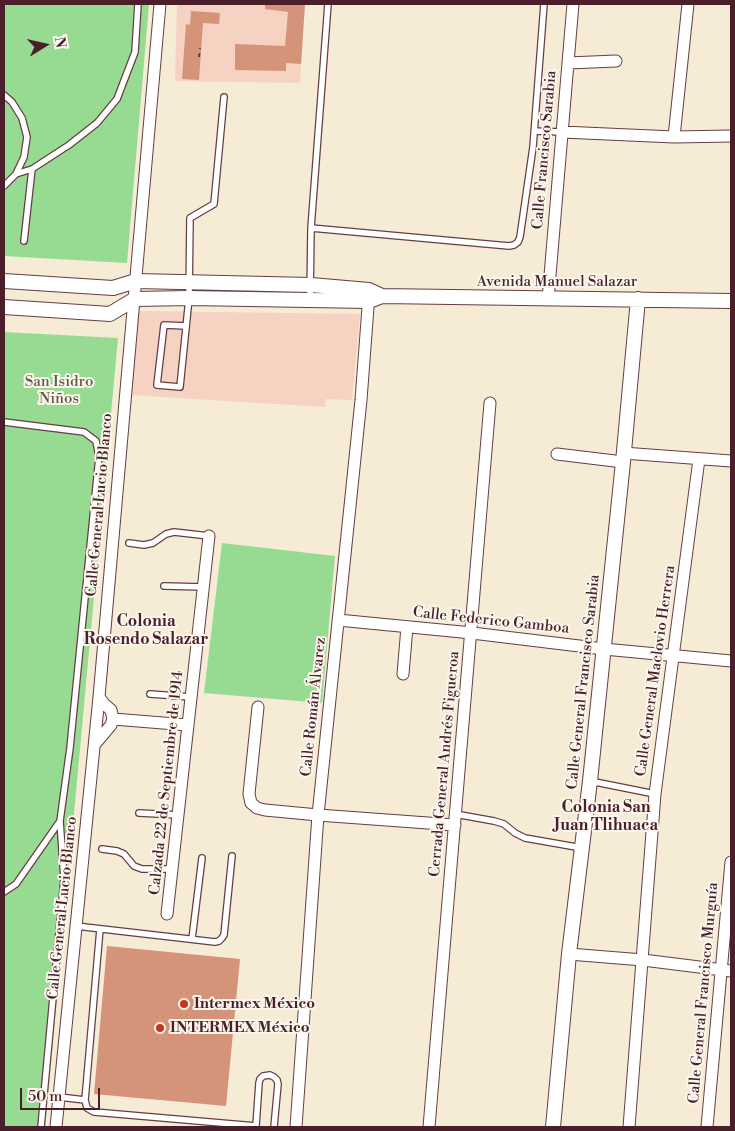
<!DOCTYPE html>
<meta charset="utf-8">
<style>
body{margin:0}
#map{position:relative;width:735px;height:1131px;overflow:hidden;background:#f6ebd5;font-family:"Libre Bodoni",serif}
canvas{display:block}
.frame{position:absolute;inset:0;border:5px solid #4a1f2b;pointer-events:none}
.north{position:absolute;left:20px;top:20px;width:50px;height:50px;-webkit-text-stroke:4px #fbf7ec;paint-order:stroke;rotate:80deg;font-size:14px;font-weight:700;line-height:20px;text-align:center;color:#4a1f2b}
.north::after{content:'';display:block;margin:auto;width:18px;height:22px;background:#4a1f2b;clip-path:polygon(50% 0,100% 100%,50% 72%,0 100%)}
.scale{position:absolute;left:20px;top:1088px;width:80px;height:22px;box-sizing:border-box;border:2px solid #4a1f2b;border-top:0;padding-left:6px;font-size:15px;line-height:18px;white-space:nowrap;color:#4a1f2b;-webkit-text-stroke:4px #fbf7ec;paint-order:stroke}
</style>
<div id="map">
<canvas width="735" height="1131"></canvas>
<div class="frame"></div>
<div class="north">N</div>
<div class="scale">50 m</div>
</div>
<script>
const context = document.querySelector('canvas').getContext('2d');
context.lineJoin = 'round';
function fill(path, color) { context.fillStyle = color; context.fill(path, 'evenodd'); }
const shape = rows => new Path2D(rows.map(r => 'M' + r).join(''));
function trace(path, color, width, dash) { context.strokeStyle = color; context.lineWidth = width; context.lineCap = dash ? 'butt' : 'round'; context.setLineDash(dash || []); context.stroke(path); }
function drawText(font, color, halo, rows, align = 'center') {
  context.font = font + ' "Libre Bodoni",serif'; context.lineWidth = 4; context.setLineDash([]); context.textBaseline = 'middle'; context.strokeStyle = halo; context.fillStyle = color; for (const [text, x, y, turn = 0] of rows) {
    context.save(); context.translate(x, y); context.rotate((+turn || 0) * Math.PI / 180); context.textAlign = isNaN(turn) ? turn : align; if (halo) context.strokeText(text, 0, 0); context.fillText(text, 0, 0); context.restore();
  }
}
fill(shape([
 [177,4,305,4,300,83,175,81],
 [139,311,360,314,352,400,326,399,325,407,130,395]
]), '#f5d2c2');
fill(shape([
 [4,4,149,4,127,263,4,256],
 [4,332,118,338,45,1127,4,1127],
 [222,543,335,556,322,703,204,693]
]), '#97db93');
fill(shape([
 [265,4,305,4,301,64,286,63,286,71,235,70,235,44,285,46,288,12,265,9],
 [191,11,220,13,219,24,203,23,199,80,182,79,186,24,190,25],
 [107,946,240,959,226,1106,94,1094]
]), '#d59379');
const service = shape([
 [4,95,12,102,22,118,27,137,24,157,16,174,4,186],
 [534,131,562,132],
 [16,174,32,169,69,145,97,123,117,99,135,52,138,4],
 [311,228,509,246,514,245,518,242,520,237,533,147,544,4],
 [24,241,32,169],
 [310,300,311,228,328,4],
 [186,326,164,325,157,385,180,387,189,298,190,218,214,204,224,97],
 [4,422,84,432,96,441,99,457,70,748,60,821,16,884,4,892],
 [129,543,144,545,153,543,166,534,174,532,209,536],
 [164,586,204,587],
 [157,640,197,642],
 [150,694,191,697],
 [590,781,655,794],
 [139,813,178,815],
 [455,814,494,821,504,824,515,833,525,838,582,848],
 [102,849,117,851,124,854,134,866,142,869,172,869],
 [76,926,215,942,219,941,222,938,224,935,232,856],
 [192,939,202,858],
 [59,1097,85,1100,100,929],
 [85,1100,87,1108,94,1112,256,1126,259,1083,260,1079,263,1076,270,1075,274,1077,277,1080,278,1084,274,1127],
 [41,1127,64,879,60,821]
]);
const minor = shape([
 [568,63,616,61],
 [562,132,674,137,731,136],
 [674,137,688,4],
 [548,299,573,4],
 [623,453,731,461],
 [557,454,623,462],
 [338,620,472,633,604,649,731,661],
 [403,674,407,627],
 [258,707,249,794,251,803,257,808,265,810,318,815,455,825],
 [113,719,188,725],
 [95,744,111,725,113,719,111,710,104,704,99,697],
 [167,914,209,536],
 [569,954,643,960,731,971],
 [56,1127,99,697,160,4],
 [296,1127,318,815,361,400,369,294],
 [429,1127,490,403],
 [629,1127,655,794,699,459],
 [707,1127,731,862]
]);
const tertiary = shape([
 [4,281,113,288,136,281,311,285,369,290,382,296],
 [4,307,110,314,135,299,189,298,369,301,382,296,731,301],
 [553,1127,569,954,590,781,623,462,638,299]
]);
trace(service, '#643e44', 8);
trace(minor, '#643e44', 13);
trace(tertiary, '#643e44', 16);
trace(shape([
 [199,57,200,48]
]), '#643e44', 2, [4, 4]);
trace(service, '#fff', 5.5);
trace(minor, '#fff', 11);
trace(tertiary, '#fff', 14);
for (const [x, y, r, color] of [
 [184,1004,5,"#c8321e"],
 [160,1028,5,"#c8321e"]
]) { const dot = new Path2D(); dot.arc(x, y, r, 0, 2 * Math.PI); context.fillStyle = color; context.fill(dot); trace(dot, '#fbf7ec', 2); }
drawText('15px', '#4a1f2b', '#fbf7ec', [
 ["Calle Francisco Sarabia",545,150,-85],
 ["Avenida Manuel Salazar",557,282],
 ["Calle General Lucio Blanco",100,505,-85],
 ["Calle Federico Gamboa",491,621,6],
 ["Calle General Maclovio Herrera",656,671,-82],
 ["Calle General Francisco Sarabia",584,682,-84],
 ["Calle Román Álvarez",314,707,-84],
 ["Cerrada General Andrés Figueroa",445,764,-85],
 ["Calzada 22 de Septiembre de 1914",167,783,-84],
 ["Calle General Lucio Blanco",63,908,-84],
 ["Calle General Francisco Murguía",704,993,-85]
]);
drawText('15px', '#61574a', '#fbf7ec', [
 ["San Isidro",59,382],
 ["Niños",59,399]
]);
drawText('bold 15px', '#4a1f2b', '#fbf7ec', [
 ["Intermex México",194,1004],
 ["INTERMEX México",170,1028]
], 'left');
drawText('bold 16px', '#4a1f2b', '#fbf7ec', [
 ["Colonia",146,622],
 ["Rosendo Salazar",146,640],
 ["Colonia San",606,808],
 ["Juan Tlihuaca",606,826]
]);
</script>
